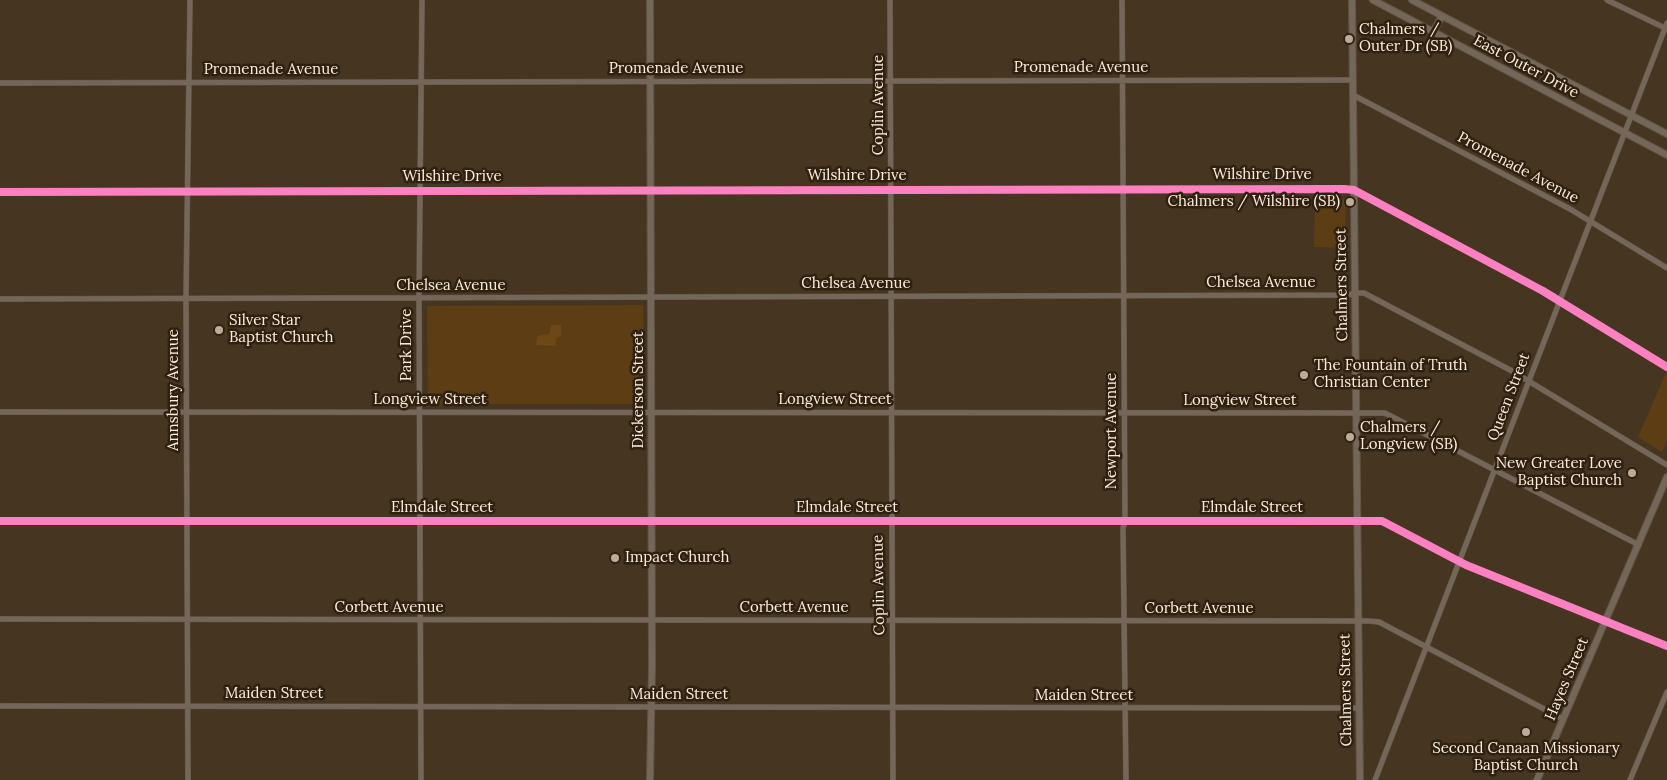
<!DOCTYPE html>
<style>
body{margin:0}
canvas{display:block;background:#453521}
</style>
<canvas width="1667" height="780"></canvas>
<script>
const context = document.querySelector('canvas').getContext('2d');
context.lineJoin = 'round';
function fill(path, color) { context.fillStyle = color; context.fill(path, 'evenodd'); }
const shape = rows => new Path2D(rows.map(r => 'M' + r).join(''));
function trace(path, color, width, dash) { context.strokeStyle = color; context.lineWidth = width; context.lineCap = dash ? 'butt' : 'round'; context.setLineDash(dash || []); context.stroke(path); }
function drawText(font, color, halo, rows, align = 'center') {
  context.font = font + ' Lora,serif'; context.lineWidth = 5; context.setLineDash([]); context.textBaseline = 'middle'; context.strokeStyle = halo; context.fillStyle = color; for (const [text, x, y, turn = 0] of rows) {
    context.save(); context.translate(x, y); context.rotate((+turn || 0) * Math.PI / 180); context.textAlign = isNaN(turn) ? turn : align; if (halo) context.strokeText(text, 0, 0); context.fillText(text, 0, 0); context.restore();
  }
}
fill(shape([
 [1315,199,1346,199,1345,248,1314,247],
 [643,305,643,404,428,404,427,306],
 [1665,375,1667,376,1667,441,1662,452,1638,437]
]), '#5d3d13');
fill(shape([
 [551,325,561,325,561,336,556,338,556,346,536,345,537,336,549,334]
]), '#6e4717');
const minor = shape([
 [890,0,893,780],
 [1122,0,1125,522,1123,528,1126,780],
 [1607,0,1667,29],
 [0,83,1353,80],
 [1353,95,1570,209,1667,268],
 [0,192,1344,189,1354,190,1543,291,1667,367],
 [0,299,1348,295,1355,293,1364,293,1512,371,1667,465],
 [0,412,1382,413,1385,413,1639,545],
 [0,521,1382,521,1466,565,1667,646],
 [0,619,1369,621,1379,622,1563,719],
 [0,706,1359,708],
 [188,780,186,299,190,0],
 [421,780,419,298,422,0],
 [1375,780,1667,23],
 [1630,780,1667,692]
]);
const tertiary = shape([
 [650,0,652,665,650,780],
 [1352,0,1360,780],
 [1373,0,1667,155],
 [1412,0,1667,134],
 [1433,32,1442,16],
 [1537,780,1667,477]
]);
trace(minor, '#605343', 6);
trace(tertiary, '#605343', 8);
trace(minor, '#74675a', 5);
trace(tertiary, '#74675a', 6);
trace(shape([
 [0,192,1344,189,1354,190,1543,291,1667,367],
 [0,521,1382,521,1466,565,1667,646]
]), '#ff80c0', 8);
for (const [x, y, r, color] of [
 [1349,39,5,"#beac98"],
 [1350,202,5,"#beac98"],
 [219,330,5,"#beac98"],
 [1304,375,5,"#beac98"],
 [1350,437,5,"#beac98"],
 [1632,473,5,"#beac98"],
 [615,558,5,"#beac98"],
 [1526,732,5,"#beac98"]
]) { const dot = new Path2D(); dot.arc(x, y, r, 0, 2 * Math.PI); context.fillStyle = color; context.fill(dot); trace(dot, '#2f2112', 2); }
drawText('15px', '#ffecd8', '#2f2112', [
 ["Chalmers /",1359,30],
 ["Outer Dr (SB)",1359,47],
 ["Chalmers / Wilshire (SB)",1340,202,"right"],
 ["Silver Star",229,321],
 ["Baptist Church",229,338],
 ["The Fountain of Truth",1314,366],
 ["Christian Center",1314,383],
 ["Chalmers /",1360,428],
 ["Longview (SB)",1360,445],
 ["New Greater Love",1622,464,"right"],
 ["Baptist Church",1622,481,"right"],
 ["Impact Church",625,558],
 ["Second Canaan Missionary",1526,749,"center"],
 ["Baptist Church",1526,766,"center"]
], 'left');
drawText('15px', '#ffecd8', '#2f2112', [
 ["East Outer Drive",1526,67,28],
 ["Promenade Avenue",1081,68],
 ["Promenade Avenue",676,69],
 ["Promenade Avenue",271,70],
 ["Coplin Avenue",879,105,-90],
 ["Promenade Avenue",1518,168,28],
 ["Wilshire Drive",1262,175],
 ["Wilshire Drive",857,176],
 ["Wilshire Drive",452,177],
 ["Chelsea Avenue",1261,283],
 ["Chelsea Avenue",856,284],
 ["Chalmers Street",1342,285,-91],
 ["Chelsea Avenue",451,286],
 ["Park Drive",407,345,-90],
 ["Annsbury Avenue",174,390,-90],
 ["Dickerson Street",639,390,-90],
 ["Queen Street",1509,397,-69],
 ["Longview Street",430,400],
 ["Longview Street",835,400],
 ["Longview Street",1240,401],
 ["Newport Avenue",1112,431,-90],
 ["Elmdale Street",442,508],
 ["Elmdale Street",847,508],
 ["Elmdale Street",1252,508],
 ["Coplin Avenue",879,585,-91],
 ["Corbett Avenue",389,608],
 ["Corbett Avenue",794,608],
 ["Corbett Avenue",1199,609],
 ["Hayes Street",1567,679,-67],
 ["Chalmers Street",1346,690,-91],
 ["Maiden Street",274,694],
 ["Maiden Street",679,695],
 ["Maiden Street",1084,696]
]);
</script>
